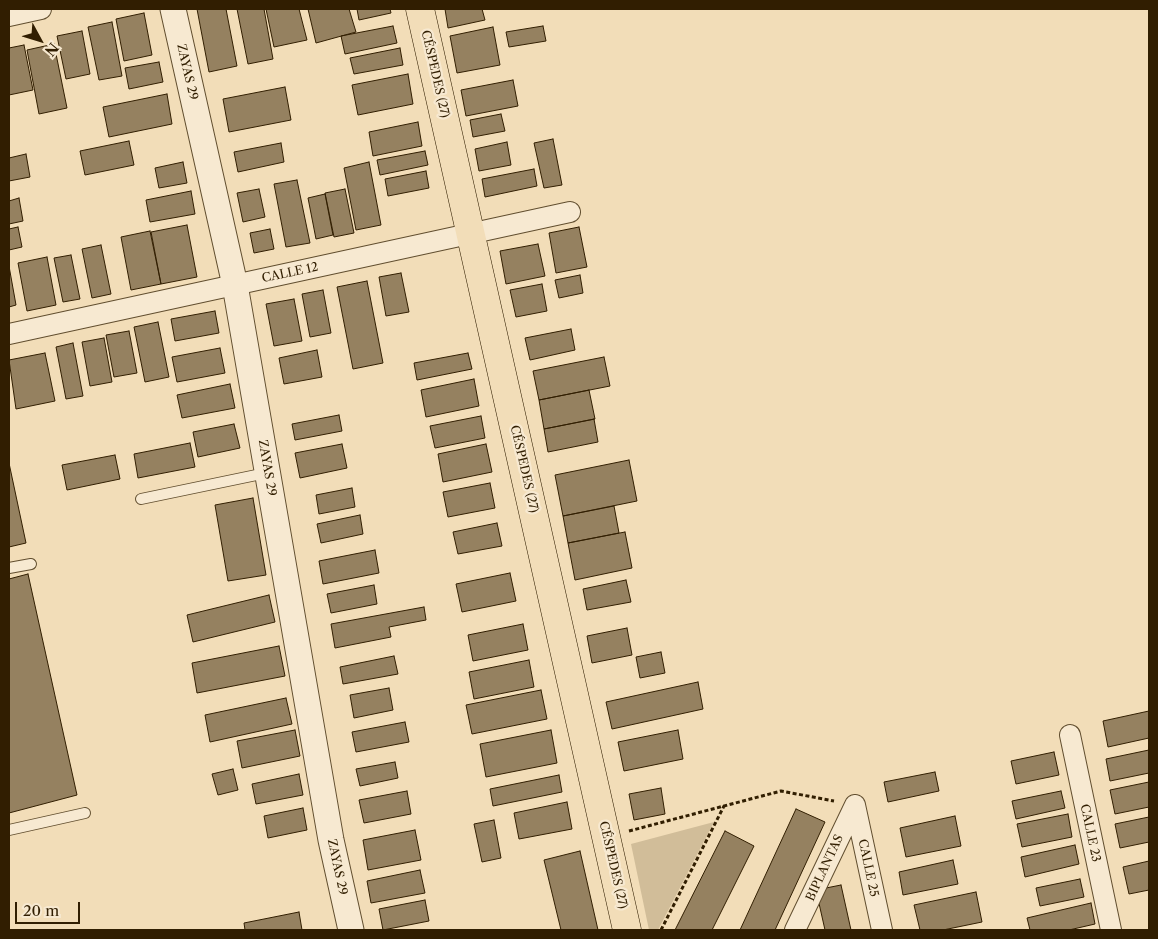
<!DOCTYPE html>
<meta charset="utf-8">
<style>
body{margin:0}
#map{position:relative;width:1158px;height:939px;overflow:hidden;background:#f2ddb8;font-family:"Libre Caslon Text",serif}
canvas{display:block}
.frame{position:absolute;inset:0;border:10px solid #311e01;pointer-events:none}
.north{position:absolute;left:15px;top:15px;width:50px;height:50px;-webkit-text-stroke:4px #f7e9d1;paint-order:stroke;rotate:129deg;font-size:14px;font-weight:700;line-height:20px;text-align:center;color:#311e01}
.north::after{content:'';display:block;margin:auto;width:18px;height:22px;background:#311e01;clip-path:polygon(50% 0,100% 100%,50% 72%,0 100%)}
.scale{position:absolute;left:15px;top:902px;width:65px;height:22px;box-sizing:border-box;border:2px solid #311e01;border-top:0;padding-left:6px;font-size:15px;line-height:18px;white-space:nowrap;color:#311e01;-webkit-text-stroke:4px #f7e9d1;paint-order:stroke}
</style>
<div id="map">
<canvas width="1158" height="939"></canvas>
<div class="frame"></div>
<div class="north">N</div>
<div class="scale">20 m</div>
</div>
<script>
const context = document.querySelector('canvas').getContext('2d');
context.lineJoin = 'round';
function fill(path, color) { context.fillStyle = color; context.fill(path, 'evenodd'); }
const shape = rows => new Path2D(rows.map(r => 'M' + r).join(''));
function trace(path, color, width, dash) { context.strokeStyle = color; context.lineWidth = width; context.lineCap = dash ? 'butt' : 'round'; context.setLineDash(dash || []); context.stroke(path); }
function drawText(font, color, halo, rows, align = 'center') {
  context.font = font + ' "Libre Caslon Text",serif'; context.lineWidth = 4.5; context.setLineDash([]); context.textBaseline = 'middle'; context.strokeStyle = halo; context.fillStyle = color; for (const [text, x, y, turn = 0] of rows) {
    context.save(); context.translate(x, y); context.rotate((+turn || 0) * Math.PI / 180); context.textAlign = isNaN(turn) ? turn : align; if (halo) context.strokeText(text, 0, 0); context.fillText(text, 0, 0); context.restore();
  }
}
fill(shape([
 [714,822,658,930,649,930,631,844]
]), '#d1bd99');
const building = shape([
 [197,9,226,9,237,66,209,72,197,9],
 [237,9,264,9,273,59,248,64,237,9],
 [266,9,299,9,307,40,274,47,266,9],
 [308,9,349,9,356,32,316,43,308,9],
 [357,9,390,9,391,13,359,20,357,9],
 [445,9,482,9,485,20,448,28,445,9],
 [144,13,152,55,124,61,116,19,144,13],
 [112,22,122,76,99,80,88,27,112,22],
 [393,26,397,43,345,54,341,36,393,26],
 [543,26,546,41,509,47,506,32,543,26],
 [493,27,500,65,457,73,450,36,493,27],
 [82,31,90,74,66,79,57,36,82,31],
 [54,44,67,108,39,114,27,50,54,44],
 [24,45,33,90,9,95,9,48,24,45],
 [400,48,403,65,354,74,350,58,400,48],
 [159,62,163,82,129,89,125,68,159,62],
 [408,74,413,104,358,115,352,85,408,74],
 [513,80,518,106,466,116,461,90,513,80],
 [285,87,291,120,229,132,223,99,285,87],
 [167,94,172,124,109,137,103,107,167,94],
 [501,114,505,131,473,137,470,120,501,114],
 [418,122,422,146,373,156,369,132,418,122],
 [553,139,562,185,544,188,534,143,553,139],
 [129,141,134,165,85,175,80,151,129,141],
 [507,142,511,165,479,171,475,149,507,142],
 [281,143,284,162,238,172,234,152,281,143],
 [425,151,428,165,380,175,377,160,425,151],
 [26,154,30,177,9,181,9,158,26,154],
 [183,162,187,183,159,188,155,168,183,162],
 [369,162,381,225,356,230,344,168,369,162],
 [534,169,537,186,485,197,482,179,534,169],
 [426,171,429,188,388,196,385,179,426,171],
 [297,180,310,243,286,247,274,184,297,180],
 [259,189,265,217,243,222,237,193,259,189],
 [345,189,354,233,334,237,325,193,345,189],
 [191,191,195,214,150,222,146,200,191,191],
 [325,194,333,235,316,239,308,198,325,194],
 [19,198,23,221,9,224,9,201,19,198],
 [187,225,197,277,161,284,151,232,187,225],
 [18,227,22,247,9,250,9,229,18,227],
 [579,227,587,267,556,273,549,233,579,227],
 [270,229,274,249,254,253,250,233,270,229],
 [150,231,161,284,131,290,121,237,150,231],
 [538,244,545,276,506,284,500,251,538,244],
 [101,245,111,294,92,298,82,249,101,245],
 [71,255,80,299,63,302,54,258,71,255],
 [47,257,56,305,27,311,18,263,47,257],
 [9,266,16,305,9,307,9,266],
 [401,273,409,312,386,316,379,277,401,273],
 [580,275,583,293,559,298,555,280,580,275],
 [367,281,383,363,353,369,337,287,367,281],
 [542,284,547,311,516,317,510,290,542,284],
 [323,290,331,333,310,337,302,294,323,290],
 [294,299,302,341,274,346,266,304,294,299],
 [215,311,219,333,175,341,171,319,215,311],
 [158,322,169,377,145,382,134,327,158,322],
 [571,329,575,350,530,360,525,338,571,329],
 [129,331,137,373,114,377,106,335,129,331],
 [104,338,112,382,90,386,82,342,104,338],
 [73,343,83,396,66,399,56,347,73,343],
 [220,348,225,373,177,382,172,357,220,348],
 [317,350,322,377,284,384,279,358,317,350],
 [45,353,55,401,16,409,9,360,45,353],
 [468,353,472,369,417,380,414,363,468,353],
 [604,357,610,386,539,400,533,371,604,357],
 [474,379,479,406,426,417,421,390,474,379],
 [230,384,235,408,182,418,177,395,230,384],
 [589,390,595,419,544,429,539,400,589,390],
 [339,415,342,431,295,440,292,424,339,415],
 [481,416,485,438,435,448,430,426,481,416],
 [594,419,598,442,548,452,544,429,594,419],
 [234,424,240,448,198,457,193,432,234,424],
 [190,443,195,467,138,478,134,454,190,443],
 [342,444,347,468,300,478,295,453,342,444],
 [486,444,492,472,443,482,438,454,486,444],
 [115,455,120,479,67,490,62,465,115,455],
 [629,460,637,501,563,516,555,475,629,460],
 [9,463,26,543,9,547,9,463],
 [490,483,495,508,448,517,443,492,490,483],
 [352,488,355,507,319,514,316,495,352,488],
 [253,498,266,575,228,581,215,505,253,498],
 [614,506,619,533,568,543,563,516,614,506],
 [360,515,363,534,321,543,317,524,360,515],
 [497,523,502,546,458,554,453,532,497,523],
 [625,532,632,568,575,580,568,543,625,532],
 [375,550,379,573,323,584,319,561,375,550],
 [510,573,516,601,462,612,456,584,510,573],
 [28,574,77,795,9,813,9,579,28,574],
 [626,580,631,602,587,610,583,589,626,580],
 [374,585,377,604,331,613,327,594,374,585],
 [269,595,275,622,193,642,187,615,269,595],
 [424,607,426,620,389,627,391,637,335,648,331,624,424,607],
 [523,624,528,650,473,661,468,635,523,624],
 [627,628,632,655,592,663,587,636,627,628],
 [279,646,285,676,197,693,192,663,279,646],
 [661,652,665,673,640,678,636,657,661,652],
 [394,656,398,674,343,684,340,667,394,656],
 [529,660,534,687,474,699,469,672,529,660],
 [698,682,703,709,612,729,606,702,698,682],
 [389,688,393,710,354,718,350,695,389,688],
 [541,690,547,719,472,734,466,705,541,690],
 [286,698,292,724,210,742,205,715,286,698],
 [1149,711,1149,738,1108,747,1103,721,1149,711],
 [405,722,409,742,356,752,352,732,405,722],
 [295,730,300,756,242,768,237,741,295,730],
 [551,730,557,763,486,777,480,744,551,730],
 [678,730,683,759,624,771,618,742,678,730],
 [1149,750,1149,773,1110,781,1106,759,1149,750],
 [1054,752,1059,775,1016,784,1011,761,1054,752],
 [395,762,398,778,360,786,356,769,395,762],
 [233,769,238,790,218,795,212,774,233,769],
 [935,772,939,791,888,802,884,782,935,772],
 [299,774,303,795,256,804,252,784,299,774],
 [559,775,562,792,493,806,490,789,559,775],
 [1149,782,1149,807,1115,814,1110,790,1149,782],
 [661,788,665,814,634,820,629,794,661,788],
 [407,791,411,814,364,823,359,800,407,791],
 [1061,791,1065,808,1016,819,1012,801,1061,791],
 [567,802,572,829,519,839,514,813,567,802],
 [303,808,307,830,268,838,264,816,303,808],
 [796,809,825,822,775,930,740,930,796,809],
 [1068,814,1072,837,1022,847,1017,824,1068,814],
 [955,816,961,846,906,857,900,828,955,816],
 [1149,817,1149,842,1120,848,1115,824,1149,817],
 [494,820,501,858,482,862,474,824,494,820],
 [415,830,421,860,368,870,363,840,415,830],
 [725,831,754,846,712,930,675,930,725,831],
 [1075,845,1079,864,1025,877,1021,857,1075,845],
 [580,851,598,930,561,930,544,860,580,851],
 [953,860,958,884,903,895,899,872,953,860],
 [1149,861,1149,890,1129,894,1123,867,1149,861],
 [420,870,425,893,371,903,367,881,420,870],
 [1080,879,1084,897,1040,906,1036,888,1080,879],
 [841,885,851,930,825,930,816,890,841,885],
 [976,892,982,922,943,930,920,930,914,905,976,892],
 [425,900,429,921,383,930,379,909,425,900],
 [1091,903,1095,924,1069,930,1030,930,1027,918,1091,903],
 [299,912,302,930,245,930,244,923,299,912]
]);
fill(building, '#958160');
trace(building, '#311e01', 1);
const service = shape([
 [141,499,266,473],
 [9,568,31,564],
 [9,830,85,813]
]);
const minor = shape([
 [9,16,41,9],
 [9,334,570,212],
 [1070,735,1111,930],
 [855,805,882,930],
 [795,930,855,805]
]);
const tertiary = shape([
 [173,9,235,285,331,840,351,930]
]);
const primary = shape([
 [420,9,627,930]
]);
trace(service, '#614e2f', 12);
trace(minor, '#614e2f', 22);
trace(tertiary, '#614e2f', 27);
trace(primary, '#311e01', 29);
trace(shape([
 [629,831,781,791,834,801],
 [661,930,724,806]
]), '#311e01', 3, [4, 2.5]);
trace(service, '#f7e9d1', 10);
trace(minor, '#f7e9d1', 20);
trace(tertiary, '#f7e9d1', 25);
trace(primary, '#f2ddb8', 28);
drawText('12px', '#311e01', '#f7e9d1', [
 ["ZAYAS 29",187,72,77],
 ["CÉSPEDES (27)",435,74,77],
 ["CALLE 12",290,273,-12],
 ["ZAYAS 29",267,468,80],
 ["CÉSPEDES (27)",524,469,77],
 ["CALLE 23",1090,833,78],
 ["CÉSPEDES (27)",613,865,77],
 ["ZAYAS 29",337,867,78],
 ["BIPLANTAS",825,868,-65],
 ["CALLE 25",868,868,78]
]);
</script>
